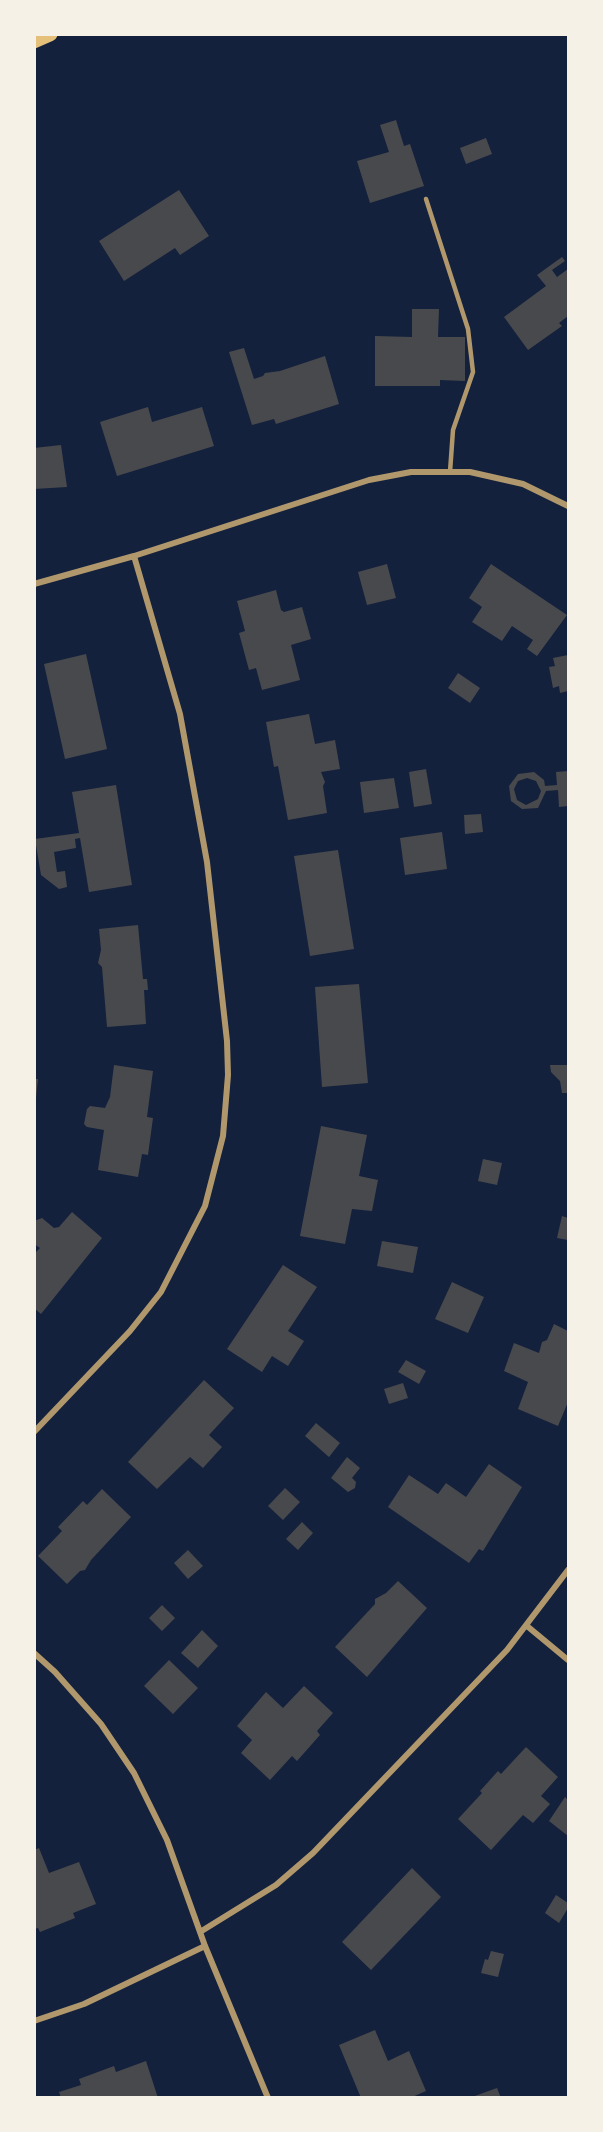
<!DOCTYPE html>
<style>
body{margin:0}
#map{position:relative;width:603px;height:2132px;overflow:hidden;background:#14213d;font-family:"Source Serif 4",serif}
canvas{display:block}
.frame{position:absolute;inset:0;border:36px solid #f6f1e7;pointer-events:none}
</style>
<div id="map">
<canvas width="603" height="2132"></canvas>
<div class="frame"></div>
</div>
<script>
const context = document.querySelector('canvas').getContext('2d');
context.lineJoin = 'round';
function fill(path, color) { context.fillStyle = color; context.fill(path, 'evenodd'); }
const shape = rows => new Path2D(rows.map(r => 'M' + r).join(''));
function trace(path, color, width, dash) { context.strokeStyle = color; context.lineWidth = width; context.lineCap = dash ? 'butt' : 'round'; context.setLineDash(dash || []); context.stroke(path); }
fill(shape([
 [396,120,404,146,410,144,424,186,370,203,357,161,389,152,380,125],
 [486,138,492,154,466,164,460,148],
 [179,190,209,236,180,255,175,248,124,281,99,241],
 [562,257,565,261,552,270,557,277,568,269,568,316,559,323,562,326,528,350,504,317,546,286,537,275],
 [412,309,439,309,438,337,465,337,465,381,440,380,440,386,375,386,375,336,412,337],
 [244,348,254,379,263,376,265,373,280,371,325,356,339,404,276,424,274,419,252,425,229,352],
 [148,407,152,422,202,407,214,446,117,476,100,422],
 [61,445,67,487,34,489,34,448],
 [387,564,396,598,367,605,358,572],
 [491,564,567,615,537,656,527,649,533,640,512,626,502,641,472,622,482,607,469,598],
 [276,590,281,610,284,612,302,607,311,639,291,645,300,680,262,690,256,668,249,670,239,633,245,631,237,601],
 [86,654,107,749,65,759,44,664],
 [568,655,568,691,560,693,559,686,553,688,549,667,555,666,553,658],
 [458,673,480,688,470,703,448,688],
 [309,714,315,744,335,740,340,769,321,772,325,782,323,786,327,813,288,820,278,766,274,767,266,722],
 [426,769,432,804,414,807,409,772],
 [568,771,568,806,559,807,558,790,546,791,538,808,522,809,511,801,509,786,518,774,534,772,544,780,545,786,557,785,556,772],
 [527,778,536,781,541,791,538,799,526,805,517,800,514,789,518,781],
 [394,778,399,808,364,813,360,782],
 [116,785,132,885,89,892,80,838,75,839,76,848,54,852,57,872,65,871,67,887,59,889,41,875,35,839,79,833,72,792],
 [481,814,483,832,465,834,464,815],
 [442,832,447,869,405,875,400,838],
 [338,850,354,949,310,956,294,856],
 [138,925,143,979,147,979,148,990,144,990,146,1024,107,1027,102,967,98,963,101,950,99,929],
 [359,984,368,1083,322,1087,315,987],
 [114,1065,153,1071,147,1117,153,1118,148,1155,142,1154,138,1177,98,1170,104,1130,87,1127,84,1124,87,1109,90,1106,105,1108,110,1097],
 [550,1065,568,1065,568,1093,562,1093,560,1081,551,1072],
 [34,1079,38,1079,36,1098,34,1098],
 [321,1126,367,1135,359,1176,378,1180,372,1211,352,1209,345,1244,300,1236],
 [483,1159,502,1163,497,1185,478,1181],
 [72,1212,102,1238,41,1314,34,1308,34,1254,40,1248,34,1244,34,1221,42,1218,54,1228,59,1227],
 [562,1216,568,1218,568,1240,557,1238],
 [382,1241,418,1247,413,1273,377,1266],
 [283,1265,317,1287,288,1331,304,1341,288,1366,272,1356,262,1372,227,1349],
 [452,1282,484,1297,468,1333,435,1319],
 [554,1324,568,1331,568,1402,558,1426,518,1409,528,1382,504,1371,514,1343,539,1353,542,1342,547,1340],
 [406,1360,426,1371,419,1384,398,1372],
 [204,1380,234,1408,209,1435,222,1447,203,1468,190,1457,157,1489,128,1462],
 [403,1383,408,1398,389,1404,384,1389],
 [316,1423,340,1443,329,1457,305,1436],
 [347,1457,360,1468,352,1478,356,1482,355,1488,348,1492,331,1478],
 [489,1464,522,1487,483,1551,479,1549,469,1563,388,1507,409,1475,438,1494,446,1483,466,1497],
 [285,1488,300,1502,283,1520,268,1506],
 [102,1489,131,1517,91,1560,85,1570,80,1571,67,1584,38,1556,62,1531,58,1527,83,1501,87,1505],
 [302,1522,313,1533,298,1550,286,1539],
 [188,1550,203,1566,188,1579,174,1563],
 [398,1581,427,1608,367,1677,335,1647,375,1604,375,1599,386,1593],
 [162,1605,175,1618,162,1631,149,1618],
 [202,1630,218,1646,198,1668,181,1653],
 [169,1660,198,1688,173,1714,144,1686],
 [304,1686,333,1713,317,1731,320,1735,297,1761,292,1756,270,1780,241,1753,252,1740,237,1726,266,1692,283,1708],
 [526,1747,558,1777,541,1796,550,1804,533,1823,523,1815,491,1850,458,1819,482,1793,480,1791,498,1771,501,1774],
 [565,1797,568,1800,568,1836,549,1821],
 [39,1848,49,1873,79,1862,96,1904,73,1913,75,1918,40,1932,38,1928,34,1929,34,1850],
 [412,1868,441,1897,371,1970,342,1942],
 [556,1895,568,1903,568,1908,559,1923,545,1913],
 [491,1951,504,1954,498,1977,481,1973,485,1959,488,1960],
 [375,2030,388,2061,409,2051,426,2091,410,2098,361,2098,339,2045],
 [146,2061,158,2098,61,2098,59,2092,81,2085,79,2079,114,2066,116,2072],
 [497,2088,501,2098,472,2098,472,2097]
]), '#48494c');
trace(shape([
 [426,199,468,329,473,372,453,430,450,472]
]), '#b1986c', 4.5);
trace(shape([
 [34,584,134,556,369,480,411,472,470,472,523,484,568,506],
 [34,1432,130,1331,161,1292,205,1206,223,1136,228,1075,227,1041,207,862,180,714,134,556],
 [527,1626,568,1660],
 [34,1653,55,1672,101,1724,134,1773,167,1840,205,1946,268,2098],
 [200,1932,276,1885,313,1853,507,1650,568,1570],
 [34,2021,84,2004,205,1946]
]), '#b1986c', 6);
trace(shape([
 [34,41,50,34]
]), '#e5c07b', 15);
</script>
